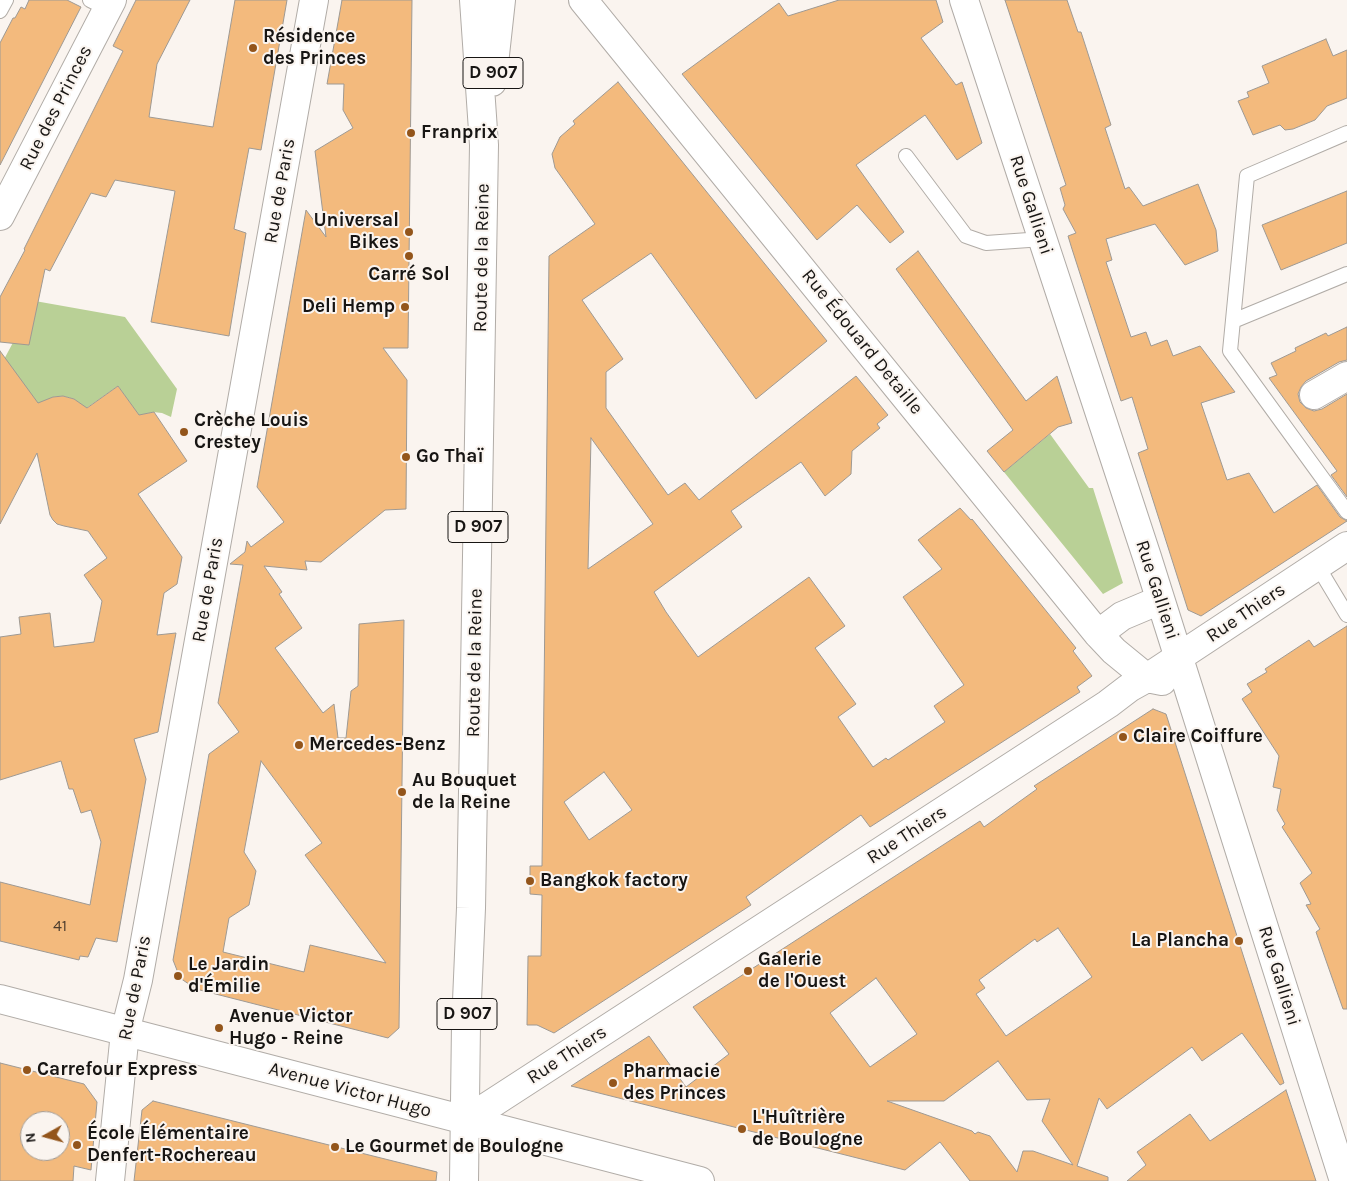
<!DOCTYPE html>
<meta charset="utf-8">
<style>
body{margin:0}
#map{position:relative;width:1347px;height:1181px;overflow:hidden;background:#faf4ef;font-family:Karla,sans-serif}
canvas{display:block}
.north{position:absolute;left:20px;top:1111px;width:50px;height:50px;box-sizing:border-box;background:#faf4ef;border:1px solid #9f9b97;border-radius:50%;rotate:263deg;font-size:14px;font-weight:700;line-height:20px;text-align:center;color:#171513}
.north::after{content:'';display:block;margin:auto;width:18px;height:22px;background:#93551b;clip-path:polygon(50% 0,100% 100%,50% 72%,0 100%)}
</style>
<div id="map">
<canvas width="1347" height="1181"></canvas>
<div class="north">N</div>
</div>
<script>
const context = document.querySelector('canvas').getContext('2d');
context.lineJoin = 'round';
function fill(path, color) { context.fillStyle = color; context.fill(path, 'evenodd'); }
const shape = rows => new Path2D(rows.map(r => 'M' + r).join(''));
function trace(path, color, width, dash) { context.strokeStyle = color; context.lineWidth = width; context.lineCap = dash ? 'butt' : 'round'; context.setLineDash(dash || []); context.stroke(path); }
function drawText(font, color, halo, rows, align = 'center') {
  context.font = font + ' Karla,sans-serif'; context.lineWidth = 4; context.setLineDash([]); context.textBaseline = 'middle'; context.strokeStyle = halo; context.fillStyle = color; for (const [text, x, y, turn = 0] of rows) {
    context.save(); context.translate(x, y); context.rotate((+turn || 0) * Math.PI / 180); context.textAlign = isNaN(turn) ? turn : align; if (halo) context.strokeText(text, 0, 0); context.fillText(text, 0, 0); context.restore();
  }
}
fill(shape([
 [35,301,125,317,177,389,171,417,162,413,153,412,139,416,118,386,85,409,74,399,63,396,53,397,39,405,0,367],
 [1050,434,1089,488,1093,488,1123,583,1103,594,1004,472]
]), '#b9d096');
const building = shape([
 [29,0,67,0,81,7,0,165,0,43,13,18,15,18,21,7,25,9,29,0],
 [136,0,190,0,157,64,149,117,213,127,235,0,287,0,261,150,249,148,234,229,246,233,229,336,151,322,175,191,115,180,106,197,91,193,50,271,45,269,29,345,0,342,0,297,25,250,24,249,123,51,113,46,136,0],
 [342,0,412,0,408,348,383,348,407,380,406,509,385,510,321,562,305,561,307,570,264,566,282,592,279,594,302,628,275,648,323,713,334,704,338,738,346,738,351,691,358,686,359,624,404,620,399,1028,388,1038,196,989,180,978,173,960,209,754,239,732,218,703,243,565,230,564,245,552,247,541,251,547,284,522,257,487,306,210,326,237,315,151,353,128,343,110,344,84,327,84,342,0],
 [261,761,322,843,305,855,386,963,310,945,304,972,223,952,229,918,249,905,256,871,244,852,261,761],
 [839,0,936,0,943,22,921,38,956,85,962,82,982,143,957,160,925,115,856,165,904,232,890,243,857,205,817,240,682,74,779,3,788,16,839,0],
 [1005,0,1067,0,1078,32,1081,32,1111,125,1105,128,1125,189,1129,187,1143,206,1198,184,1216,230,1218,251,1185,265,1155,224,1106,239,1112,260,1106,262,1131,337,1146,332,1151,346,1167,340,1173,356,1200,346,1235,392,1201,403,1227,480,1249,473,1274,513,1317,485,1340,517,1347,521,1201,616,1188,610,1138,453,1148,449,1132,397,1121,401,1072,249,1068,236,1076,233,1063,209,1065,205,1060,188,1066,185,1005,0],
 [1326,39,1333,56,1347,50,1347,98,1327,106,1315,120,1293,129,1285,130,1280,125,1253,135,1238,101,1249,97,1247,92,1269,83,1262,66,1326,39],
 [618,82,827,341,756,399,651,253,582,300,623,359,606,372,606,408,668,495,685,483,699,500,856,376,888,415,877,424,880,428,852,451,851,474,825,496,801,462,731,511,742,527,654,592,666,612,698,657,809,577,845,626,815,648,856,704,838,717,873,767,886,758,888,760,945,722,934,706,964,685,903,597,942,569,918,540,960,508,971,520,972,519,1076,648,1073,651,1092,676,1077,687,1080,692,870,827,861,815,746,897,751,905,554,1033,537,1025,527,1025,528,956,541,956,542,895,530,894,530,866,542,866,549,256,595,224,555,168,552,154,560,137,575,124,573,121,618,82],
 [591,438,653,524,588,569,591,438],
 [604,772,632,810,589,840,564,802,604,772],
 [1347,191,1347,243,1281,270,1262,225,1347,191],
 [918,251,1026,401,1057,376,1072,423,1058,427,1004,472,987,451,1013,430,896,269,918,251],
 [1347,327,1347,360,1339,362,1306,381,1301,387,1298,394,1300,402,1306,408,1314,411,1322,409,1347,394,1347,497,1331,475,1337,471,1269,378,1277,375,1271,363,1296,351,1295,348,1326,333,1328,336,1347,327],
 [0,351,38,403,53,397,63,396,74,399,87,408,118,386,139,415,154,412,187,461,138,494,182,557,177,584,164,593,157,635,176,633,158,732,134,739,146,779,117,942,96,938,88,957,80,956,79,960,0,941,0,882,90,905,101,842,91,810,81,813,73,789,69,789,61,761,0,780,0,637,21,634,19,617,50,613,54,647,94,642,102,601,84,575,107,558,88,531,64,526,57,524,53,520,50,515,37,453,0,524,0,351],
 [1347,626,1347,1009,1343,1009,1316,932,1320,929,1306,905,1311,904,1300,883,1312,873,1282,827,1285,824,1277,810,1281,789,1273,787,1279,756,1242,699,1252,692,1247,684,1267,672,1265,669,1309,640,1314,647,1347,626],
 [1153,709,1166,714,1284,1083,1280,1085,1242,1033,1202,1061,1192,1047,1107,1109,1099,1098,1077,1166,1108,1177,1108,1181,970,1181,940,1142,905,1170,571,1086,649,1036,686,1087,729,1054,693,1007,980,821,984,827,1037,789,1034,786,1153,709],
 [1058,928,1092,977,1006,1036,976,994,985,988,979,980,1035,939,1037,942,1058,928],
 [876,978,917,1034,870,1067,830,1013,876,978],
 [998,1061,1027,1100,1050,1099,1042,1121,1073,1165,1033,1151,1023,1151,1017,1172,990,1136,978,1132,975,1134,972,1131,887,1101,944,1101,998,1061],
 [0,1063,84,1084,97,1102,91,1170,74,1166,73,1181,0,1181,0,1063],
 [30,1121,60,1121,60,1151,30,1151,30,1121],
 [1286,1090,1316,1181,1127,1181,1146,1165,1137,1152,1190,1114,1210,1141,1286,1090],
 [153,1101,437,1172,436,1181,134,1181,142,1110,153,1101]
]);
fill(building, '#f3ba7d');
trace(building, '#9e9993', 1);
const service = shape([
 [90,0,108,9],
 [0,11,6,0],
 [1347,133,1247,176,1230,351,1347,512],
 [906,156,966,236,986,243,1043,239],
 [1233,321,1347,274],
 [1317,565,1347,615]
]);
const minor = shape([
 [583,0,1098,634,1114,651,1147,678,1162,681],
 [964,0,1147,557,1344,1181],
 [0,216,112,0],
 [1314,395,1347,376],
 [1098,634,1122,616,1160,600],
 [465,1121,1108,704,1129,688,1147,678,1347,546],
 [110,1181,125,1032,138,980,314,0]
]);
const tertiary = shape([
 [0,999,700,1181]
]);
const primary = shape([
 [492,82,501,0],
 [464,1181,466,1024,471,908,484,145,474,0]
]);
trace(service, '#b1aca7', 16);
trace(minor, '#b1aca7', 30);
trace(tertiary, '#b1aca7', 30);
trace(primary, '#b1aca7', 30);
trace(service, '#fff', 14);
trace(minor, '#fff', 28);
trace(tertiary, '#fff', 28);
trace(primary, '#fff', 28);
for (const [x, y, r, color] of [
 [253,48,5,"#93551b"],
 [411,133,5,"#93551b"],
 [409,232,5,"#93551b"],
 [409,256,5,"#93551b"],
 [405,307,5,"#93551b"],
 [184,432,5,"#93551b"],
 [406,457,5,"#93551b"],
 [1123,737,5,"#93551b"],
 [299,745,5,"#93551b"],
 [402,792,5,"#93551b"],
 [530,881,5,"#93551b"],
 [1239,941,5,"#93551b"],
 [748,971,5,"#93551b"],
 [178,976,5,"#93551b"],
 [219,1028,5,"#93551b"],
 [27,1070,5,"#93551b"],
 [613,1083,5,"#93551b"],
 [742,1129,5,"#93551b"],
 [77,1145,5,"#93551b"],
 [335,1147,5,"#93551b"]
]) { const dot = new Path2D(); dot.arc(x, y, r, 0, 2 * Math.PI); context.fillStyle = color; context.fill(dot); trace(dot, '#faf4ef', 2); }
drawText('16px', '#4e3e2e', null, [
 ["41",60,926]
]);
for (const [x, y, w] of [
 [493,73,60],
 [478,527,60],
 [467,1014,60]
]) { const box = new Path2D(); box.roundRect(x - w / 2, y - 15.5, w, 31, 4); context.fillStyle = '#faf4ef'; context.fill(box); trace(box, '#171513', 1); }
drawText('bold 18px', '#171513', null, [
 ["D 907",493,73],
 ["D 907",478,527],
 ["D 907",467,1014]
]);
drawText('bold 19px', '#171513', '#faf4ef', [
 ["Résidence",263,37],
 ["des Princes",263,59],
 ["Franprix",421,133],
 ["Universal",399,221,"right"],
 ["Bikes",399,243,"right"],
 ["Carré Sol",409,275,"center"],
 ["Deli Hemp",395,307,"right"],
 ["Crèche Louis",194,421],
 ["Crestey",194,443],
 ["Go Thaï",416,457],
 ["Claire Coiffure",1133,737],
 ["Mercedes-Benz",309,745],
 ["Au Bouquet",412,781],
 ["de la Reine",412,803],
 ["Bangkok factory",540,881],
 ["La Plancha",1229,941,"right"],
 ["Galerie",758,960],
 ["de l'Ouest",758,982],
 ["Le Jardin",188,965],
 ["d'Émilie",188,987],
 ["Avenue Victor",229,1017],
 ["Hugo - Reine",229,1039],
 ["Carrefour Express",37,1070],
 ["Pharmacie",623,1072],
 ["des Princes",623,1094],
 ["L'Huîtrière",752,1118],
 ["de Boulogne",752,1140],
 ["École Élémentaire",87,1134],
 ["Denfert-Rochereau",87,1156],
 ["Le Gourmet de Boulogne",345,1147]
], 'left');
drawText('19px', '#171513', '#faf4ef', [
 ["Rue des Princes",56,108,-63],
 ["Rue de Paris",280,191,-80],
 ["Rue Gallieni",1031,205,72],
 ["Route de la Reine",482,258,-89],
 ["Rue Édouard Detaille",862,342,51],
 ["Rue de Paris",208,590,-80],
 ["Rue Gallieni",1157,590,72],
 ["Rue Thiers",1246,613,-34],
 ["Route de la Reine",475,663,-89],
 ["Rue Thiers",907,835,-33],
 ["Rue Gallieni",1279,976,73],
 ["Rue de Paris",135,988,-79],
 ["Rue Thiers",567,1055,-33],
 ["Avenue Victor Hugo",350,1090,15]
]);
</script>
